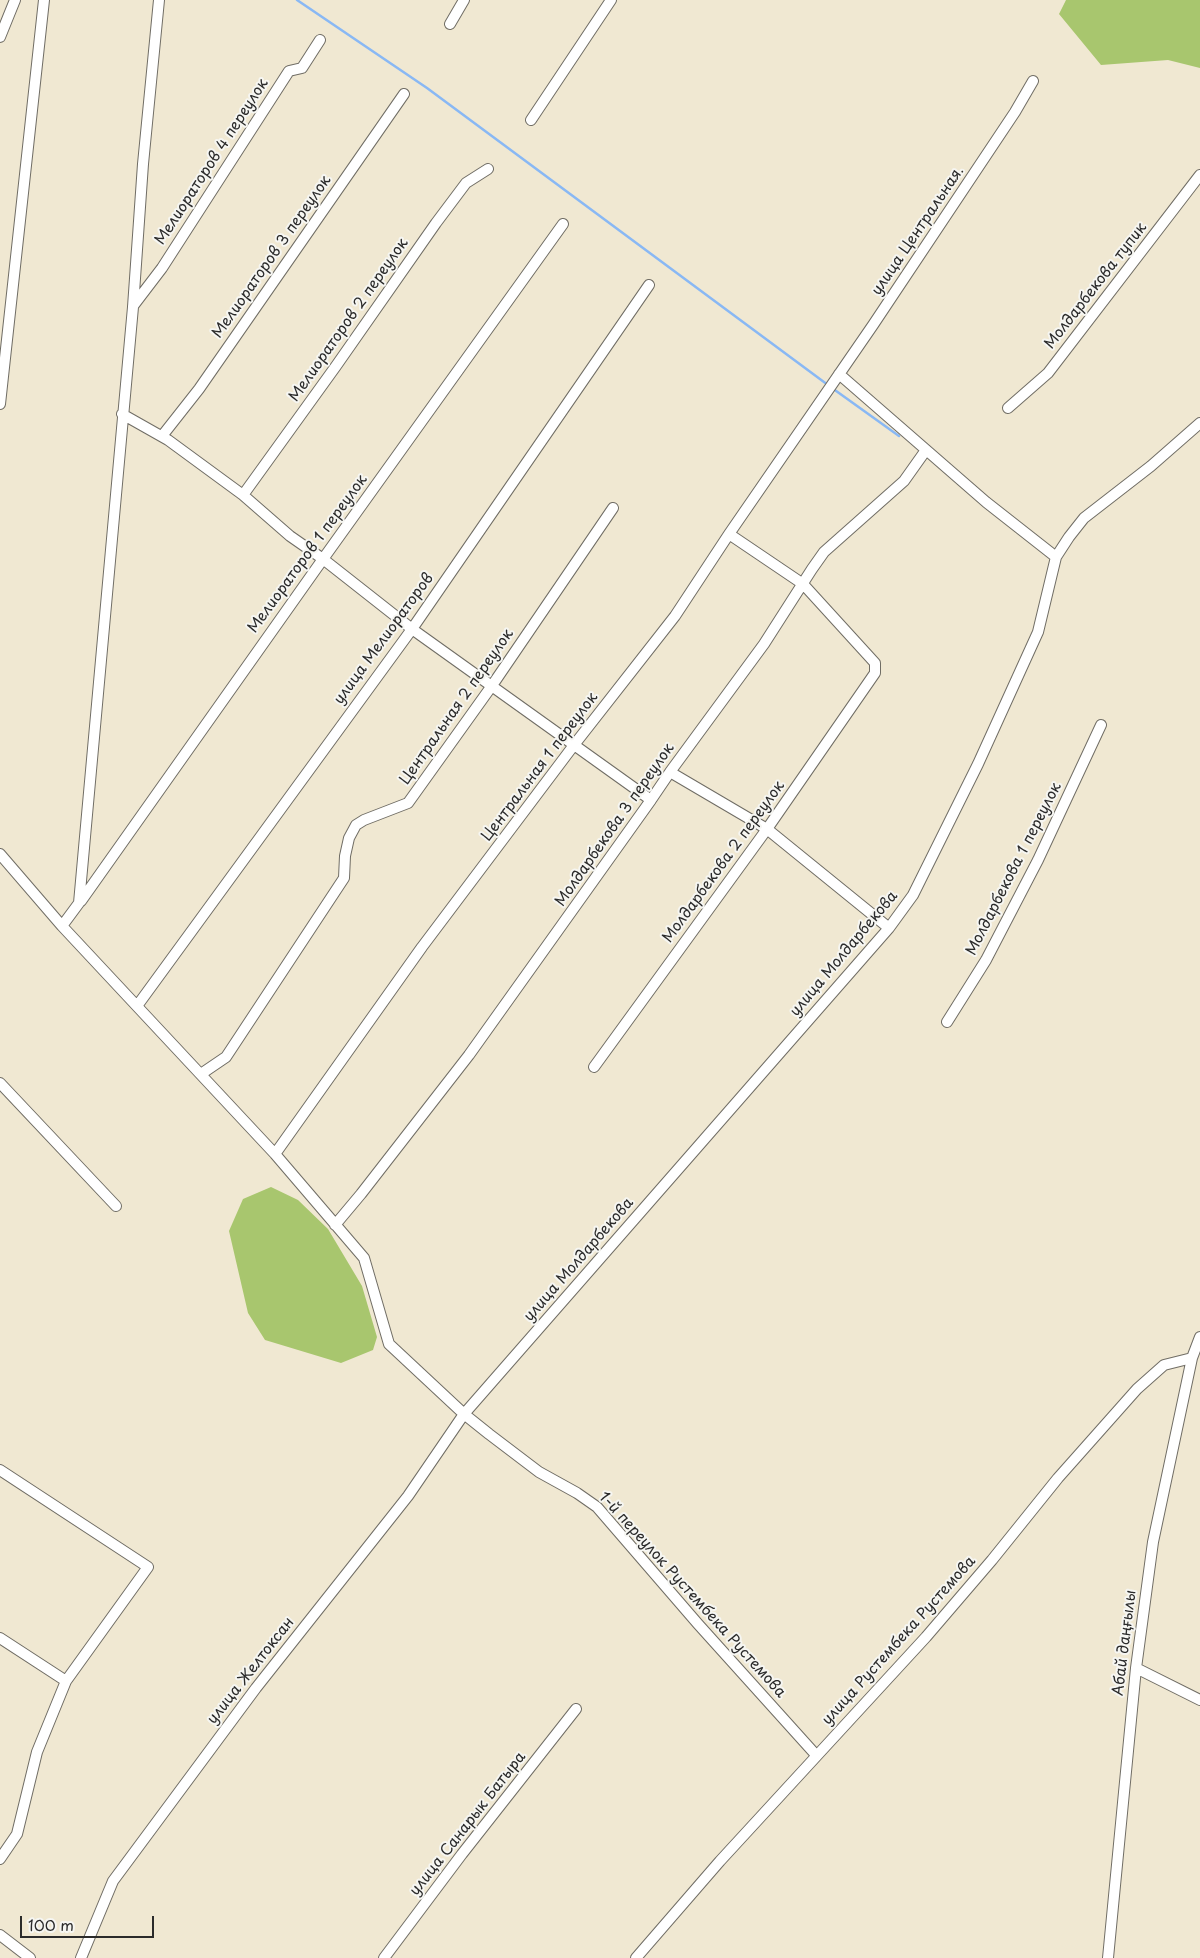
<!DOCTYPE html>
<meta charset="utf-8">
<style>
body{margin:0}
#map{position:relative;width:1200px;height:1958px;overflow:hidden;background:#f0e8d2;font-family:"Playpen Sans",sans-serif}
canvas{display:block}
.scale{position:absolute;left:20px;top:1916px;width:134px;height:22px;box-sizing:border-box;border:2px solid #2b2b2b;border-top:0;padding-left:6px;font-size:15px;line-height:18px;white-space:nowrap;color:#2b2b2b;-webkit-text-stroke:4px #f6f6f2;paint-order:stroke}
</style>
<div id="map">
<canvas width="1200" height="1958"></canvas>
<div class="scale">100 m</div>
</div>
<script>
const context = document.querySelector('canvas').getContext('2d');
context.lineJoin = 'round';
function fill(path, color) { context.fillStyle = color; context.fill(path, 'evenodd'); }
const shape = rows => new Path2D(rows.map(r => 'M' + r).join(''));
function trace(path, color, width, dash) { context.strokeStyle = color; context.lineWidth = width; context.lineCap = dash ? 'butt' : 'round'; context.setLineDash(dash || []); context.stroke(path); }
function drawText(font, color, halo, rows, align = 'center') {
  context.font = font + ' "Playpen Sans",sans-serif'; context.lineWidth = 4; context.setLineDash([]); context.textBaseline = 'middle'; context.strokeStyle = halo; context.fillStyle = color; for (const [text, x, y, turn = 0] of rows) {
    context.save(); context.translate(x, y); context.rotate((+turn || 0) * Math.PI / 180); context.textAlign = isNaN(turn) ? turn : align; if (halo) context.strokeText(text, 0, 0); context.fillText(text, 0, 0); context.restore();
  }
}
fill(shape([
 [1066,0,1200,0,1200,68,1168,60,1101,65,1059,14],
 [271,1187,298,1200,328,1229,362,1286,377,1337,373,1350,341,1363,265,1340,248,1313,229,1231,243,1199]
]), '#a8c66e');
trace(shape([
 [297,0,427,88,828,385],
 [832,388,899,436]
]), '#89b8f4', 2.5);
const minor = shape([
 [450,24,464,0],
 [0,37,15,0],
 [531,120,611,0],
 [133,306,162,268,289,71,302,68,320,40],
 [839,374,986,502,1056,557],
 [0,404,44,0],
 [1008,408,1048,373,1200,175],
 [122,414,168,440,243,495,290,536,323,559,412,629,651,800],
 [162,436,199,389,404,94],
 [243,495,336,366,436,223,466,183,488,169],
 [670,772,767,829,889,928],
 [0,854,62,926,275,1154,364,1258,389,1344,464,1414,489,1434,539,1472,577,1493,597,1507,698,1624,816,1755],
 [81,901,323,559,563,224],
 [62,926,79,903,133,307,143,164,159,0],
 [137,1006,412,629,649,285],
 [947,1022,986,960,1038,860,1101,725],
 [594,1067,767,829,875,673,875,663,803,584,729,534],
 [201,1074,226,1057,344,878,345,856,349,838,356,825,364,820,408,803,491,687,613,508],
 [0,1083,116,1206],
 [275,1154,422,947,574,745,675,616,729,534,873,325,1015,112,1033,81],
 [335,1225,361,1194,469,1055,651,800,670,772,764,644,812,569,824,552,904,481,926,450],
 [0,1470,148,1567,66,1681],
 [0,1638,66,1681,37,1752,17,1834,0,1859],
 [1136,1668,1200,1700],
 [0,1935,30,1958],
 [81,1958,113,1881,256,1688,408,1496,464,1414,889,928,913,895,978,764,1038,632,1056,557,1069,537,1084,518,1151,466,1200,423],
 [384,1958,462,1854,576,1709],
 [636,1958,720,1861,926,1637,992,1560,1058,1478,1137,1389,1164,1365,1192,1358],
 [1108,1958,1136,1668,1153,1542,1192,1358,1200,1337]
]);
trace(minor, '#706d65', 12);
trace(minor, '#fff', 10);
drawText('15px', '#2b2b2b', '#f6f6f2', [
 ["Мелиораторов 4 переулок",212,162,-57],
 ["улица Центральная.",918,231,-56],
 ["Мелиораторов 3 переулок",272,257,-55],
 ["Молдарбекова тупик",1096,286,-52],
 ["Мелиораторов 2 переулок",349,320,-55],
 ["Мелиораторов 1 переулок",308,554,-54],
 ["улица Мелиораторов",384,639,-54],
 ["Центральная 2 переулок",457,707,-55],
 ["Центральная 1 переулок",540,767,-53],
 ["Молдарбекова 3 переулок",615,825,-55],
 ["Молдарбекова 2 переулок",724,862,-54],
 ["Молдарбекова 1 переулок",1014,869,-63],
 ["улица Молдарбекова",844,954,-50],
 ["улица Молдарбекова",579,1260,-49],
 ["1-й переулок Рустембека Рустемова",692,1595,48],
 ["улица Рустембека Рустемова",899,1641,-48],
 ["Абай даңғылы",1125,1643,-83],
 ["улица Желтоксан",251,1671,-52],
 ["улица Санарык Батыра",468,1824,-52]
]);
</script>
